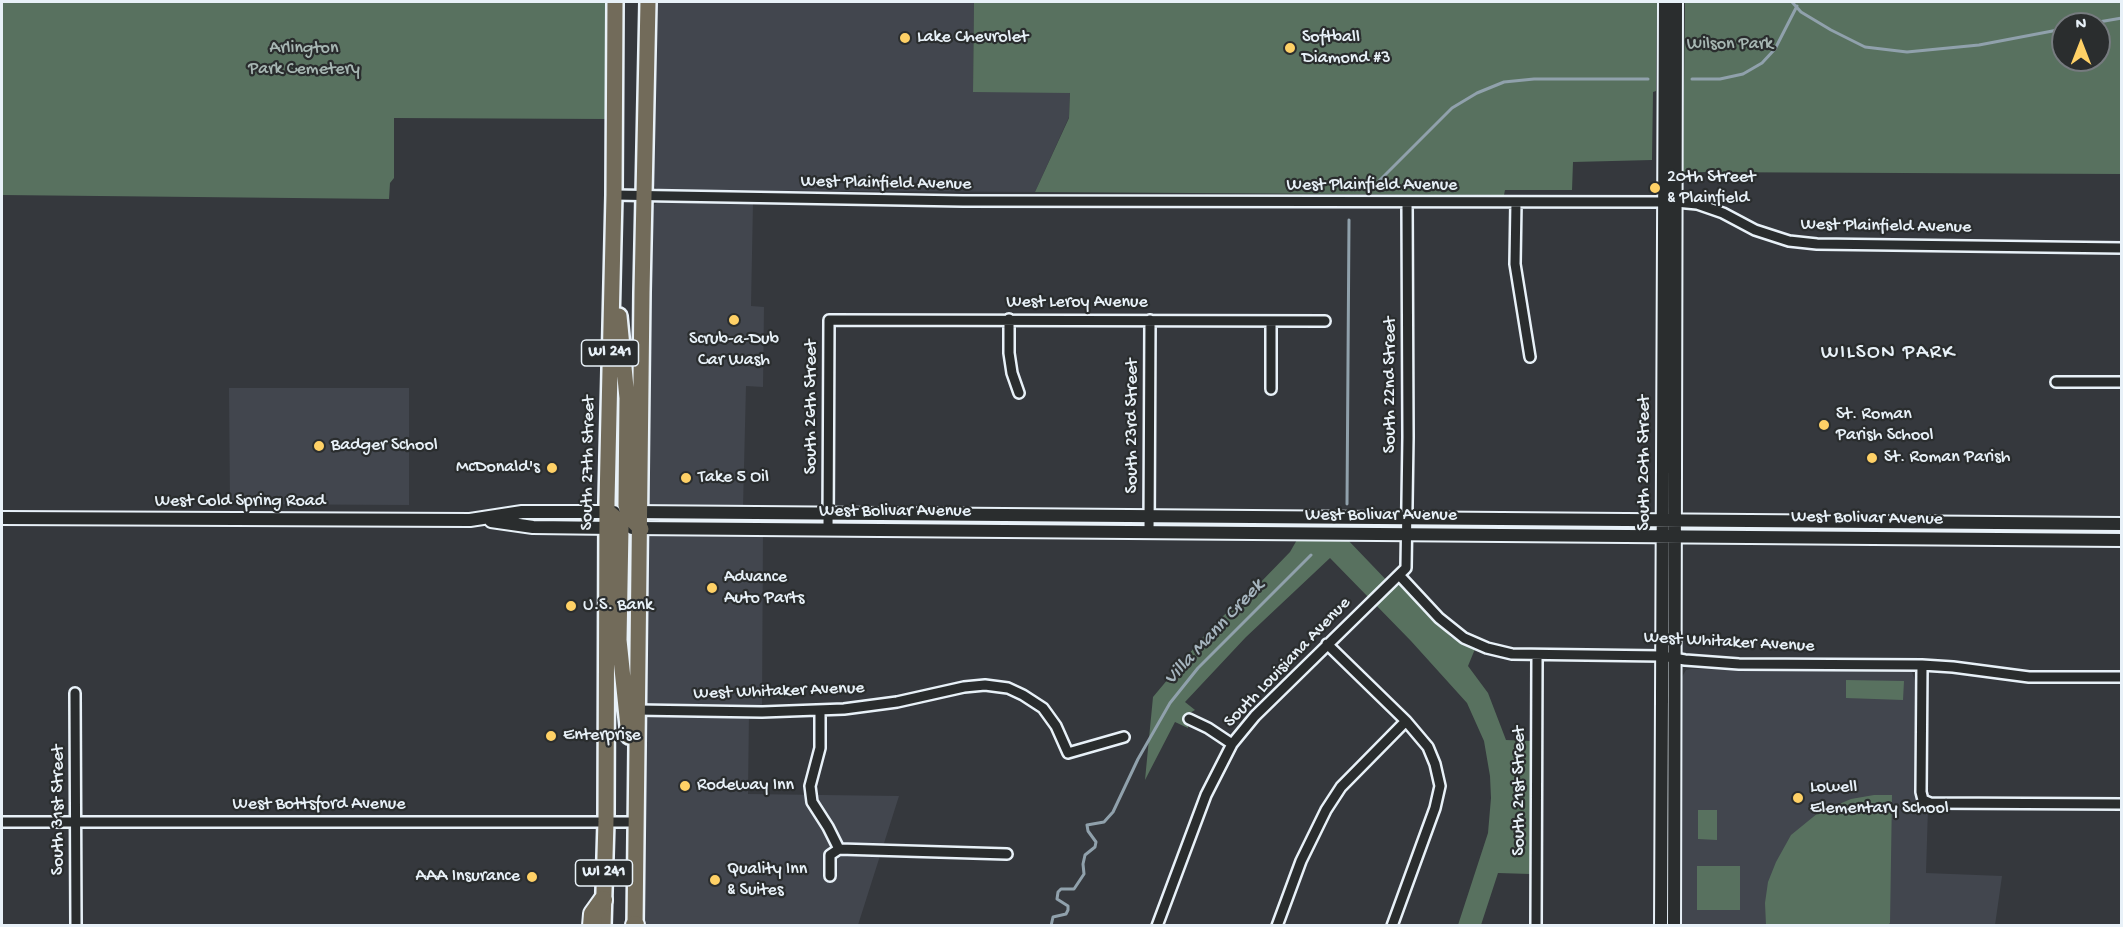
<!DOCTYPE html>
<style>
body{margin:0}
#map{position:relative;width:2123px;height:927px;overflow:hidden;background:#35383d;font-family:"Gochi Hand",sans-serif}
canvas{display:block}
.frame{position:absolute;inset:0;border:3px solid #e8f1f8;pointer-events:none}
.north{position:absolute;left:2051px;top:12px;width:60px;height:60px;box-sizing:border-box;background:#2a2d2e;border:2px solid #767b7f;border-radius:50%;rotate:0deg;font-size:16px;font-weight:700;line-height:24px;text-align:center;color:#e8f1f8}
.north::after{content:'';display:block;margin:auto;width:21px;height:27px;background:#ffd166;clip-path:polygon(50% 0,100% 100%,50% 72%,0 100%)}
</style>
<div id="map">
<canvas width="2123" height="927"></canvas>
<div class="frame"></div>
<div class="north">N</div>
</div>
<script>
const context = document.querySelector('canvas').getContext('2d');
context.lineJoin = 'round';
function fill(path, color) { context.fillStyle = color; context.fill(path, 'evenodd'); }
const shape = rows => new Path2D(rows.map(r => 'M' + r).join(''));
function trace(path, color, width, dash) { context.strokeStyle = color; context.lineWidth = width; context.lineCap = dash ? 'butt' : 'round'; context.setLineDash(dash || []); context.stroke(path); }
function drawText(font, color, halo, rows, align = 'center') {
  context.font = font + ' "Gochi Hand",sans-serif'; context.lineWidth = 4.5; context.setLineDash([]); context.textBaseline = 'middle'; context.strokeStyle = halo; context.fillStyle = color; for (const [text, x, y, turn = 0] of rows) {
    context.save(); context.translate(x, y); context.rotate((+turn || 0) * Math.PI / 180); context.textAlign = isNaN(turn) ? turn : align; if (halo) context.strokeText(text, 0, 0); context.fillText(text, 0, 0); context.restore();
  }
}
fill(shape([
 [653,2,974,2,973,92,1070,92,1069,117,1035,192,660,190,656,188,650,181],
 [659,202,753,203,751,306,764,307,763,387,746,386,743,508,651,506,646,500,650,210,652,206],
 [229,388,409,388,409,505,230,504],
 [641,529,763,529,762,712,749,712,748,794,899,796,858,925,635,925],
 [1692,669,1912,672,1915,681,1914,789,1917,801,1928,808,1926,873,2002,876,1995,925,1680,926,1682,677,1686,670]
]), '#42464e');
fill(shape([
 [2,2,608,2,606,119,394,118,394,178,390,183,389,199,2,195],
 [974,2,1657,2,1656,91,1653,92,1652,160,1573,162,1572,190,1505,190,1504,195,1035,192,1069,118,1070,93,973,92],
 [1685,2,2121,2,2121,174,1683,172],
 [2063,24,2099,24,2099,60,2063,60],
 [1298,538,1347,539,1393,587,1399,585,1403,588,1451,637,1475,649,1468,666,1488,693,1506,740,1530,741,1530,874,1498,873,1481,925,1458,925,1488,833,1491,798,1490,776,1484,741,1467,703,1411,641,1330,558,1246,637,1185,702,1195,710,1188,714,1185,723,1188,725,1188,728,1175,722,1145,780,1153,697,1214,624,1257,586,1290,552],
 [1846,680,1904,681,1903,700,1846,698],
 [1874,795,1892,795,1890,923,1887,926,1766,925,1765,903,1768,882,1776,862,1791,835,1818,813,1851,799],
 [1698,810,1717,810,1717,840,1698,839],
 [1697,866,1740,866,1740,910,1697,910]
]), '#58715f');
trace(shape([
 [1792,2,1801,12,1831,30,1865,47,1907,52,1979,45,2063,29],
 [2087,24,2122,18],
 [1692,79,1720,79,1743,74,1762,63,1775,49,1797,6],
 [1374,186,1452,108,1477,93,1504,82,1534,79,1648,79],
 [1347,504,1349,220],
 [1051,926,1053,917,1066,914,1068,910,1068,906,1057,899,1058,892,1061,889,1074,889,1084,874,1083,864,1085,855,1095,847,1096,842,1088,831,1087,825,1104,822,1113,812,1138,759,1170,703,1198,668,1311,555]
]), '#90a1ac', 3);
const minor = shape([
 [614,195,963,201,1676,202,1697,204,1723,213,1755,230,1789,241,1817,244,2122,248],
 [1516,202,1515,264,1530,357],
 [1009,319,1009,353,1012,373,1019,393],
 [2056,382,2122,382],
 [1271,389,1271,321],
 [828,530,829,320,1325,321],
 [1149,533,1150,320],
 [1399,575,1439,618,1464,638,1487,648,1512,654,1662,656,1685,660,1739,664,1922,665,1953,667,2029,677,2122,677],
 [1327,644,1406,721,1428,747,1435,764,1440,786,1435,808,1392,926],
 [1922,665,1921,792,1923,800,1930,803,2122,804],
 [75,693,76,926],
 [637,710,762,712,844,709,897,702,964,687,985,685,1008,688,1023,695,1043,708,1056,726,1068,753,1124,737],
 [820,710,820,748,810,786,812,802,828,827,839,849],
 [1189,719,1208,728,1232,744],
 [2,822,637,822],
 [830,876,830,855,839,849,1007,854],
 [1157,926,1206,795,1232,744,1255,716,1406,568,1408,437,1407,202],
 [1277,926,1301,861,1326,810,1341,787,1406,721],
 [1536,926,1537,656]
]);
const tertiary = shape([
 [632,512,2122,524],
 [2,518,470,520,522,512,614,512],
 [491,521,533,527,614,528],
 [632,528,2122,540],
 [1661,926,1665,2],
 [1674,926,1676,2]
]);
const primary = shape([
 [619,316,627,398,626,505,629,517,641,529],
 [607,511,617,519,621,528,619,640,629,736],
 [603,926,606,821,607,501,614,195,615,2],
 [635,926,642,292,648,2]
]);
const motorway = shape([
 [635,925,635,926],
 [592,926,593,914,603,900]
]);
trace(minor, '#e8f1f8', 14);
trace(tertiary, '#e8f1f8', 16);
trace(primary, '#e8f1f8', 20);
trace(motorway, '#e8f1f8', 22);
trace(minor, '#2a2d2e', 9);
trace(tertiary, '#2a2d2e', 12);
trace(primary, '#726b5a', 15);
trace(motorway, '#726b5a', 18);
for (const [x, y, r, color] of [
 [905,38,6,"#ffd166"],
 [1290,48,6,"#ffd166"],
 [1655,188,6,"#ffd166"],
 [734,320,6,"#ffd166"],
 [1824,425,6,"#ffd166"],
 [319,446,6,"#ffd166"],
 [1872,458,6,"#ffd166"],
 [552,468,6,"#ffd166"],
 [686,478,6,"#ffd166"],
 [712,588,6,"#ffd166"],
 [571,606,6,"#ffd166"],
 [551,736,6,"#ffd166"],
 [685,786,6,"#ffd166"],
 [1798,798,6,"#ffd166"],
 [532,877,6,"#ffd166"],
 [715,880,6,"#ffd166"]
]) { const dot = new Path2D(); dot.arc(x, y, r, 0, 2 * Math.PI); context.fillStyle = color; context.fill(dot); trace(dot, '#2a2d2e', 2); }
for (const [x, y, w] of [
 [610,353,57],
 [604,873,57]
]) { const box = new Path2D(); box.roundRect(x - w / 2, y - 13, w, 26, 4.5); context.fillStyle = '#2a2d2e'; context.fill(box); trace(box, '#e8f1f8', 1.5); }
drawText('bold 16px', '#e8f1f8', null, [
 ["WI 241",610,353],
 ["WI 241",604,873]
]);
drawText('18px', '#e8f1f8', '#2a2d2e', [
 ["Lake Chevrolet",917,38],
 ["Softball",1302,38],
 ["Diamond #3",1302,59],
 ["20th Street",1667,178],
 ["& Plainfield",1667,199],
 ["Scrub-a-Dub",734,340,"center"],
 ["Car Wash",734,361,"center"],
 ["St. Roman",1836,415],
 ["Parish School",1836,436],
 ["Badger School",331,446],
 ["St. Roman Parish",1884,458],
 ["McDonald's",540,468,"right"],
 ["Take 5 Oil",698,478],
 ["Advance",724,578],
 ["Auto Parts",724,599],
 ["U.S. Bank",583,606],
 ["Enterprise",563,736],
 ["Rodeway Inn",697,786],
 ["Lowell",1810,788],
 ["Elementary School",1810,809],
 ["Quality Inn",727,870],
 ["& Suites",727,891],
 ["AAA Insurance",520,877,"right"]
], 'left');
drawText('18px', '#a7b7b3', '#2a2d2e', [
 ["Wilson Park",1730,45],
 ["Arlington",304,49],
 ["Park Cemetery",304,70]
]);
drawText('18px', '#e8f1f8', '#2a2d2e', [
 ["West Plainfield Avenue",886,184,1],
 ["West Plainfield Avenue",1372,186],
 ["West Plainfield Avenue",1886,227,1],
 ["West Leroy Avenue",1077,303],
 ["South 22nd Street",1391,385,-90],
 ["South 26th Street",812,407,-90],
 ["South 23rd Street",1133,426,-90],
 ["South 27th Street",589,463,-89],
 ["South 20th Street",1645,463,-90],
 ["West Cold Spring Road",240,502],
 ["West Bolivar Avenue",895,512],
 ["West Bolivar Avenue",1381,516],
 ["West Bolivar Avenue",1867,519,1],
 ["West Whitaker Avenue",1729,643,3],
 ["South Louisiana Avenue",1288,663,-46],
 ["West Whitaker Avenue",779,692,-2],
 ["South 21st Street",1520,791,-90],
 ["West Bottsford Avenue",319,805],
 ["South 31st Street",59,810,-90]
]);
drawText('italic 20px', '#a6b5bf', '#2a2d2e', [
 ["Villa Mann Creek",1215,633,-47]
]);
context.letterSpacing = '1.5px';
drawText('21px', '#e8f1f8', '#2a2d2e', [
 ["WILSON PARK",1888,354]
]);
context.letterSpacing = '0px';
</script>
